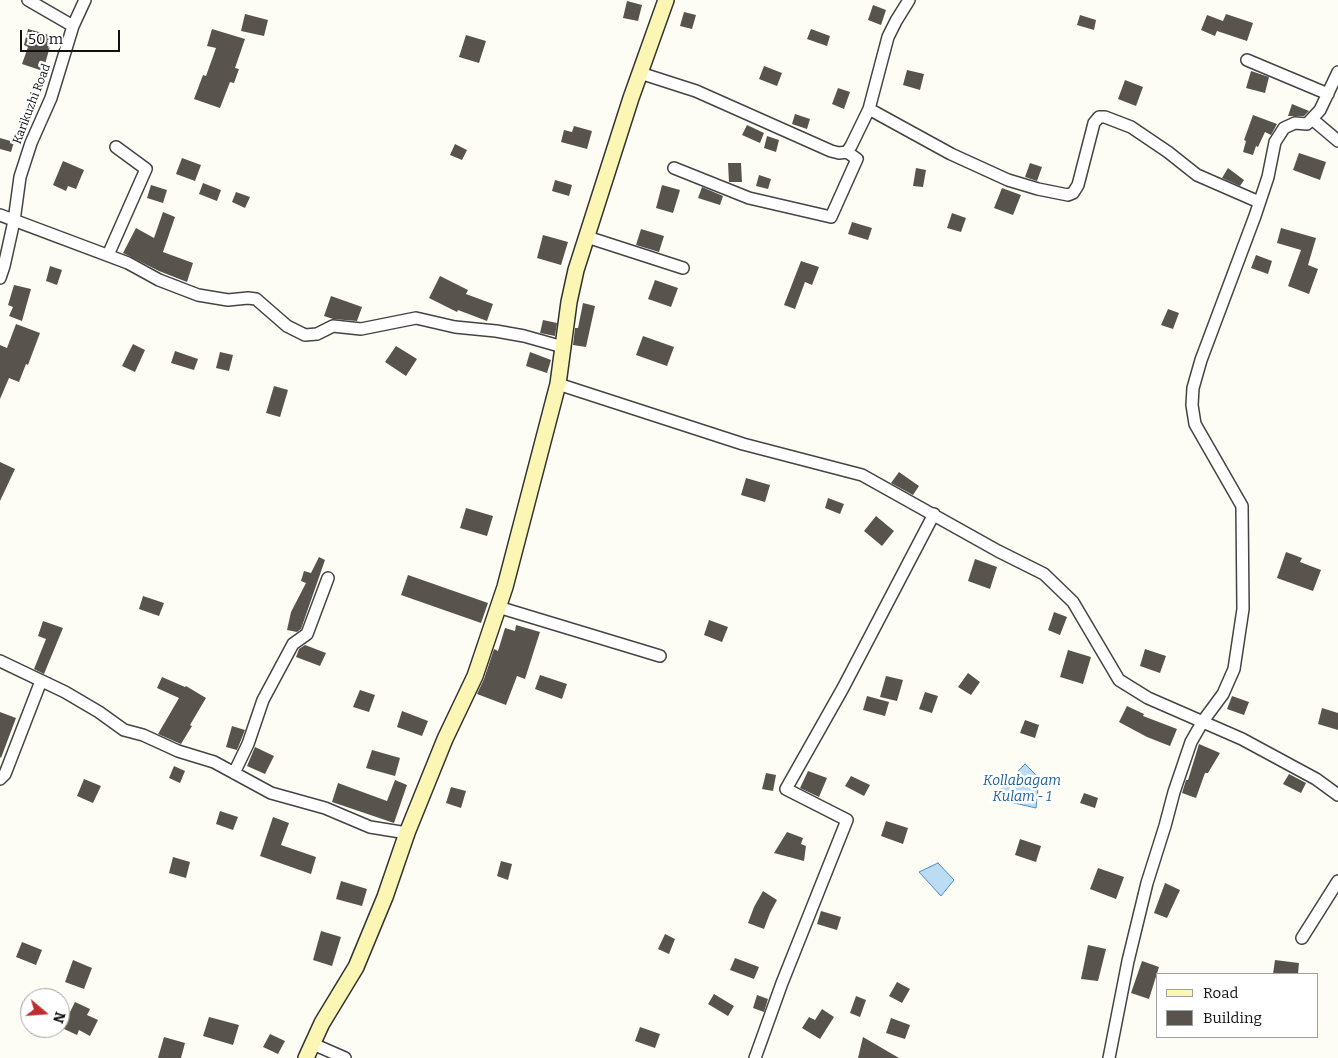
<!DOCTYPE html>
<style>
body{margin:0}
#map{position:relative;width:1338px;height:1058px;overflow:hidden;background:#fefdf5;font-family:Bitter,serif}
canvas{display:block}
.legend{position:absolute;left:1156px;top:973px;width:162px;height:65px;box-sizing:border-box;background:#fff;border:1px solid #a0a0a0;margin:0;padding:6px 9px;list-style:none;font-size:15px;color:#111}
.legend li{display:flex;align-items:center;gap:10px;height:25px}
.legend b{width:25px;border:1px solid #a0a0a0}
.north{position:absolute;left:20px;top:988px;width:50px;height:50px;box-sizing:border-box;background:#fff;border:1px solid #a0a0a0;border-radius:50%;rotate:108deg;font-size:14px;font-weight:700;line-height:20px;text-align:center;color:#111}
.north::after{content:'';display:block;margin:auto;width:18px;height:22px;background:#bc2e2f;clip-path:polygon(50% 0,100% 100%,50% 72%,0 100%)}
.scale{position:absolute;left:20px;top:30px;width:100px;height:22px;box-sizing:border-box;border:2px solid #111;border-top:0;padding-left:6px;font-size:15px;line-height:18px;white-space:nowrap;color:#111;-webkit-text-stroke:4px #fff;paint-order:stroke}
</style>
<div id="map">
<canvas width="1338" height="1058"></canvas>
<ul class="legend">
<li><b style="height:6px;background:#fbf6b4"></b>Road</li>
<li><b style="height:14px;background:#59534e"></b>Building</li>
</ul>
<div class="north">N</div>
<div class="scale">50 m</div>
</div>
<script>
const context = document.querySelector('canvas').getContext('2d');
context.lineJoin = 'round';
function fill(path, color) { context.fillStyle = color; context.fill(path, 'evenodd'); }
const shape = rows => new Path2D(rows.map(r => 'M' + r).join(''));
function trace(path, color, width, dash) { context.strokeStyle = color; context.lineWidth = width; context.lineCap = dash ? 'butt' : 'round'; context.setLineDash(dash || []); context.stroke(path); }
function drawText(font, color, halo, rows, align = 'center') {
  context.font = font + ' Bitter,serif'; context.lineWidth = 5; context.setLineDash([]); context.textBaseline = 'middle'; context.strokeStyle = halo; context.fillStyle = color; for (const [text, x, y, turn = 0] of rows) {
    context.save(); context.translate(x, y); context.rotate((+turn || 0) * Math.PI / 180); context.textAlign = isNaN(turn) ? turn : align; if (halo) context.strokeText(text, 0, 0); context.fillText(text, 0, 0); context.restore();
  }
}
const water = shape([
 [1025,764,1039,778,1036,808,993,798,1025,764],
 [938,863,954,880,941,896,919,872,938,863]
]);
fill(water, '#bcdcf4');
trace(water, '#468ec7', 1);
fill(shape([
 [627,1,642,5,638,21,623,18],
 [873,5,886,10,881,25,868,20],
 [684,12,696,15,692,29,680,26],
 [245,14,268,20,264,36,241,31],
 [1226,14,1253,23,1247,41,1217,31,1215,36,1201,30,1207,15,1223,21],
 [1080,15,1096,20,1094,30,1077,25],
 [28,29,53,36,43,71,22,64,28,47,24,45],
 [212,29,245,39,235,68,239,69,234,83,230,82,220,108,194,99,203,75,206,76,216,48,207,46],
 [811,29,830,36,827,46,807,39],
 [466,35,486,41,479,63,459,57],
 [764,66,782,73,777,86,759,79],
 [907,70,924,74,920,90,903,85],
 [1251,71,1269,77,1265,93,1246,88],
 [1125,80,1143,87,1136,106,1118,99],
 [838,88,850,92,844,109,832,104],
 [1292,104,1309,111,1304,116,1288,116],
 [795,114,810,119,807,129,792,124],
 [1253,115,1277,124,1271,135,1265,132,1258,147,1256,146,1253,155,1243,152,1246,141,1244,140],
 [747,125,764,133,760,143,742,135],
 [574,126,592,131,587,149,561,142,564,130,572,132],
 [767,136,779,140,776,152,764,148],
 [0,138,14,142,11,152,0,149],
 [455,144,467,150,462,160,450,155],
 [1299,153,1326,162,1320,180,1293,170],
 [182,158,201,165,195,181,176,174],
 [63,161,84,170,76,189,68,186,66,191,53,185],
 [728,163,741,163,742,182,729,182],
 [1030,163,1042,167,1037,181,1025,177],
 [916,168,926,170,923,187,913,186],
 [1228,168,1244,180,1240,186,1222,178],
 [759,175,771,179,768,189,756,186],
 [555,180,572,185,569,196,552,191],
 [203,183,221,190,217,201,199,194],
 [151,185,167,190,163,203,147,198],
 [662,185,680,190,673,213,656,208],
 [702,187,723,196,720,205,698,198],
 [1002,188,1021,195,1013,215,994,208],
 [236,192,250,197,245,208,232,202],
 [163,212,175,217,163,252,193,263,187,282,159,271,123,253,136,228,154,238],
 [952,213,966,218,961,232,947,228],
 [852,222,872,228,868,240,848,234],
 [1281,228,1316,238,1308,265,1318,269,1309,294,1288,286,1301,250,1277,243],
 [641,229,664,236,659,252,636,245],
 [543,235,568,242,561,265,537,258],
 [1256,255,1272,261,1268,274,1251,268],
 [801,261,819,267,812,285,805,282,795,309,784,305],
 [50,266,62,270,57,285,46,281],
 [440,276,468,290,466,294,493,304,487,321,458,310,457,312,429,298],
 [655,280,678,288,671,307,648,299],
 [14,285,31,289,22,321,9,316,13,307,8,305],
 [331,296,362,307,357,321,333,319,324,316],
 [583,303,595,306,586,347,573,345,575,328,578,328],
 [1168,309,1179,313,1173,329,1161,325],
 [543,320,557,323,555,336,540,333],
 [16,324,40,333,28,365,26,364,19,382,9,378,0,399,0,345,7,348],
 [643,336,674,347,667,366,636,355],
 [133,344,145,350,135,372,122,366],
 [396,346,417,359,406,376,385,362],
 [175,351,198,359,194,370,171,363],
 [220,352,233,355,229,371,216,368],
 [530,352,551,360,547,373,526,366],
 [274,386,288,390,280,417,266,413],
 [0,462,15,469,0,501],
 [899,472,919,486,913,495,891,483],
 [746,478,770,485,765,502,741,495],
 [828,498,844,504,840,514,825,508],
 [466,508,493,516,487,536,460,528],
 [876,516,894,531,882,546,864,531],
 [1286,552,1302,558,1300,562,1321,570,1313,591,1277,578],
 [319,557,325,560,301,629,297,632,287,630,291,612,306,583,301,581,304,571,311,573],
 [975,559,997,567,990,589,968,581],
 [408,575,488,603,481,623,401,595],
 [143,596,164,603,159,616,139,609],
 [1054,612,1067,617,1060,635,1048,630],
 [709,620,728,627,722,642,704,635],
 [43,621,63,628,44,674,34,669,46,639,38,636],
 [516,625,540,632,525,679,517,676,506,705,477,694,484,679,494,649,498,651,505,628,515,631],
 [305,645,326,653,320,666,296,657,299,649],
 [1145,649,1166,656,1160,673,1140,666],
 [1068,650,1091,657,1083,684,1060,677],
 [968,673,980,682,971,695,958,687],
 [540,675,567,684,562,699,535,689],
 [886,676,903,680,897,701,880,697],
 [162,677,185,687,186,686,206,698,190,725,192,726,181,744,158,734,179,698,157,688],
 [360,690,375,695,369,712,353,707],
 [925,692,938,696,932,713,919,709],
 [867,696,889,702,885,716,863,710],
 [1232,696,1249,702,1244,715,1227,709],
 [1127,706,1144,714,1143,716,1177,729,1170,746,1147,737,1119,722],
 [1322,708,1338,713,1338,730,1318,724],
 [402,711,428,721,422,736,397,727],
 [0,712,16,718,1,758,0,757],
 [1025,720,1039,725,1035,738,1020,733],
 [232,726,245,730,237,750,226,747],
 [1199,744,1220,753,1208,773,1205,773,1196,798,1182,793,1186,780,1188,780],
 [255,747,274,756,265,774,247,766],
 [372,750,400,758,395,776,366,768],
 [174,766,185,771,180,783,169,778],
 [808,771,827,778,819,797,800,788],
 [766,773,776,775,773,791,762,789],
 [1289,774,1306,783,1301,793,1283,784],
 [851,776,870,785,864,796,845,786],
 [84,779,101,786,93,803,77,796],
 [395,780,407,785,394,823,332,802,338,783,387,801],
 [451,787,466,791,461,808,446,803],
 [1084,793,1098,798,1095,808,1080,803],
 [220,811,238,817,233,830,216,824],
 [273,817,289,823,281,845,316,857,311,874,260,856],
 [886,821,908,828,903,844,881,836],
 [787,832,803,838,801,844,806,846,804,861,774,853],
 [1020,839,1041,846,1036,862,1015,855],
 [173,857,190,862,186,878,169,873],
 [501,861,512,864,508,880,497,876],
 [1098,868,1124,877,1116,899,1090,889],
 [341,881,367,889,362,906,336,899],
 [1165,883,1180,890,1167,918,1154,913],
 [763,891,777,900,770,913,764,929,748,923,754,907],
 [821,911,841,917,837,930,817,924],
 [321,931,341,937,332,966,313,960],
 [665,934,675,939,669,954,658,949],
 [22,942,42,950,36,965,16,957],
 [1088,945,1106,949,1098,981,1081,979],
 [735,958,759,967,754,979,730,970],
 [73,960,92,968,84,989,65,982],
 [1275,960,1299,963,1298,974,1273,974],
 [1142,961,1159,967,1149,999,1131,993],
 [897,982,910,989,902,1003,889,996],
 [714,994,734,1006,728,1016,708,1004],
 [757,995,768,999,764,1012,753,1008],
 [856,996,866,1000,860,1017,850,1013],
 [75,1002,90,1009,87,1015,98,1020,90,1036,79,1030,77,1035,62,1028],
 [822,1009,834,1017,820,1039,802,1028,809,1017,815,1020],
 [209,1017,239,1025,233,1045,203,1036],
 [891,1018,910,1025,905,1039,886,1033],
 [640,1027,660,1034,655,1048,635,1041],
 [270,1034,285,1041,278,1054,263,1047],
 [164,1037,185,1043,181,1058,158,1058],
 [863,1037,899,1058,858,1058]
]), '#59534e');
const minor = shape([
 [28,0,73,26],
 [1247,60,1328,94],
 [640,73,696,91,831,151,839,153,847,152,851,146,869,109,888,37,896,21,909,0],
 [869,109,951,154,1008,180,1038,189,1068,195,1073,193,1078,185,1094,123,1099,117,1105,117,1131,127,1168,152,1197,175,1259,202],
 [1312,119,1338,141],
 [674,168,749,198,831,217,857,159,847,152],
 [0,215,128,263,159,280,198,295,228,300,248,298,256,299,287,326,305,335,317,334,333,326,361,329,416,318,455,327,496,331,524,336,563,347],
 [587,237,683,268],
 [108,255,146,169,116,147],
 [0,278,4,266,14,221,20,177,31,143,51,98,73,26,85,0],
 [558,384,743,444,862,475,998,551,1044,574,1073,602,1119,680,1148,698,1242,739,1316,779,1338,795],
 [498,607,660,656],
 [0,661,65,692,99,712,124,730,143,735,178,751,214,762,271,793,325,808,370,827,407,833],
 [234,773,248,744,263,700,293,644,307,634,328,578],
 [0,779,5,774,41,681],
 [1302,938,1338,881],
 [313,1044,345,1058],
 [755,1058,782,983,847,820,786,789,843,688,934,514],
 [1109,1058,1128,961,1147,883,1165,826,1174,792,1191,742,1203,721,1223,694,1234,669,1243,609,1242,506,1195,424,1192,405,1193,388,1201,360,1255,216,1268,177,1275,142,1284,128,1295,123,1307,124,1320,110,1338,72]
]);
const secondary = shape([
 [306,1058,322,1023,356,967,385,897,407,833,445,739,475,676,505,587,558,384,569,302,576,270,631,98,666,0]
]);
trace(minor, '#444', 14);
trace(secondary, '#333', 18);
trace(minor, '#fff', 11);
trace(secondary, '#fbf6b4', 15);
drawText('12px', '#111', '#fff', [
 ["Karikuzhi Road",32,104,-69]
]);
drawText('italic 14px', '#1e619e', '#fff', [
 ["Kollabagam",1022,781],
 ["Kulam - 1",1022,797]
]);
</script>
